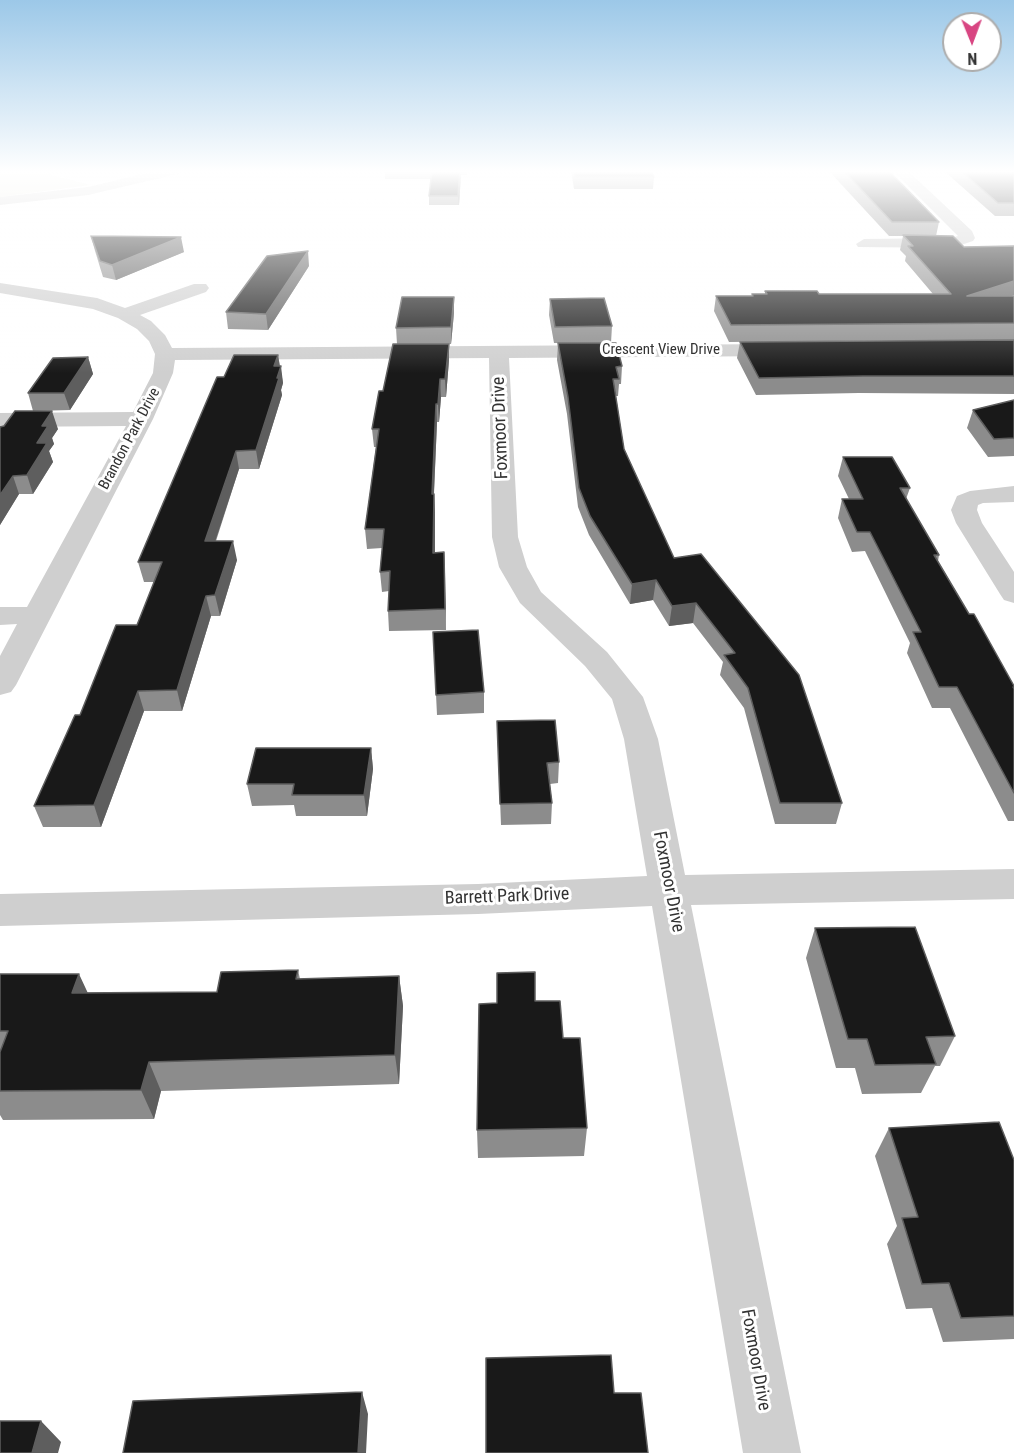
<!DOCTYPE html>
<style>
body{margin:0}
#map{position:relative;width:1014px;height:1453px;overflow:hidden;background:#fff;font-family:"Roboto Condensed",sans-serif}
canvas{display:block}
.north{position:absolute;left:942px;top:12px;width:60px;height:60px;box-sizing:border-box;background:#fff;border:2px solid #adadad;border-radius:50%;rotate:179deg;font-size:16px;font-weight:700;line-height:24px;text-align:center;color:#323232}
.north::after{content:'';display:block;margin:auto;width:21px;height:27px;background:#d84682;clip-path:polygon(50% 0,100% 100%,50% 72%,0 100%)}
</style>
<div id="map">
<canvas width="1014" height="1453"></canvas>
<div class="north">N</div>
</div>
<script>
const context = document.querySelector('canvas').getContext('2d');
context.lineJoin = 'round';
function fill(path, color) { context.fillStyle = color; context.fill(path, 'evenodd'); }
const shape = rows => new Path2D(rows.map(r => 'M' + r).join(''));
function trace(path, color, width, dash) { context.strokeStyle = color; context.lineWidth = width; context.lineCap = dash ? 'butt' : 'round'; context.setLineDash(dash || []); context.stroke(path); }
function drawText(font, color, halo, rows, align = 'center') {
  context.font = font + ' "Roboto Condensed",sans-serif'; context.lineWidth = 6; context.setLineDash([]); context.textBaseline = 'middle'; context.strokeStyle = halo; context.fillStyle = color; for (const [text, x, y, turn = 0] of rows) {
    context.save(); context.translate(x, y); context.rotate((+turn || 0) * Math.PI / 180); context.textAlign = isNaN(turn) ? turn : align; if (halo) context.strokeText(text, 0, 0); context.fillText(text, 0, 0); context.restore();
  }
}
fill(shape([
 [0,170,33,170,90,185,0,197]
]), '#e7e8dc');
fill(shape([
 [159,170,184,170,182,173,88,195,0,205,0,197,88,187,159,170],
 [892,170,907,170,972,231,975,238,973,241,952,248,858,247,856,244,864,239,951,238,958,236,892,170],
 [0,283,97,298,125,308,194,284,206,284,209,288,206,292,140,315,151,321,165,335,172,348,784,344,791,346,794,350,791,354,784,356,509,358,518,537,527,567,541,592,607,652,643,697,658,739,685,875,1014,869,1014,899,691,905,801,1453,743,1453,652,906,478,914,0,926,0,894,478,884,647,876,624,739,612,699,585,666,520,603,499,567,492,537,489,358,175,360,173,373,153,419,16,685,11,692,0,695,0,656,17,624,0,625,0,607,27,607,126,426,0,427,0,413,133,412,153,373,155,354,149,341,137,329,118,318,93,309,0,293,0,283],
 [1014,486,1014,502,983,503,978,505,977,510,982,523,1014,572,1014,603,1004,600,1000,594,956,523,951,510,957,496,970,491,1014,486]
]), '#cfcfcf');
fill(shape([
 [385,170,467,170,467,175,461,175,459,205,429,205,429,196,431,179,385,179],
 [571,170,702,170,652,170,654,177,653,189,574,189],
 [828,170,888,170,939,222,936,236,964,247,1014,246,1014,295,1012,296,1014,296,1014,394,859,393,756,395,737,358,740,342,940,340,729,342,714,311,716,296,752,296,752,294,765,294,765,291,819,294,933,294,905,261,906,256,900,250,903,236,889,236],
 [943,170,1014,170,1014,216,995,216],
 [91,236,184,252,116,280,103,277,95,251],
 [309,266,268,330,228,329,226,312],
 [550,299,612,326,611,343,554,343,549,315],
 [454,313,451,344,449,344,449,360,446,397,441,397,439,422,437,422,434,494,435,513,435,553,444,552,446,630,389,631,388,611,389,591,382,592,380,572,382,548,367,549,365,529,376,447,374,447,372,429,397,344,396,328],
 [558,343,622,366,621,384,619,384,618,396,616,396,624,449,674,558,842,803,836,824,775,824,744,708,720,675,723,662,693,623,669,626,653,600,630,604,589,535,578,507,567,414,557,360],
 [278,355,283,383,281,390,282,395,259,469,239,469,216,541,237,560,220,616,211,616,182,711,144,711,101,827,43,827,34,806,80,715,137,625,154,582,144,582,138,562,224,377],
 [88,357,93,374,70,410,33,411,28,393],
 [1014,400,1014,456,988,457,967,428,973,410],
 [0,426,58,429,52,438,54,444,49,451,53,462,33,494,19,494,0,525],
 [843,457,910,488,906,499,939,555,938,561,969,614,1014,686,1014,821,1008,821,950,708,932,708,907,653,910,643,865,551,852,552,838,518,842,499,849,499,838,476],
 [433,632,484,692,484,713,437,715],
 [497,721,559,762,558,783,550,784,552,803,551,824,501,825],
 [371,748,373,769,367,816,296,816,294,805,252,806,247,784],
 [815,928,955,1036,940,1066,935,1066,921,1093,862,1094,855,1068,836,1068,806,958],
 [298,970,300,979,399,976,403,1006,399,1084,161,1091,154,1119,3,1120,0,1115,0,1031,88,993,217,992],
 [535,1001,563,1038,587,1128,584,1156,478,1158,477,1130,497,1003],
 [889,1128,1014,1160,1014,1339,943,1342,932,1308,906,1309,887,1244,897,1226,875,1156]
]), '#8c8c8c');
fill(shape([
 [461,170,461,175,459,205,458,196],
 [181,237,184,252,116,280,112,265],
 [308,251,309,266,268,330,266,314],
 [1014,281,1014,295,962,312,967,296],
 [454,297,454,313,451,344,451,327],
 [449,344,449,360,446,397,445,379],
 [278,355,280,368,281,366,283,383,281,390,282,395,259,469,256,450,274,366],
 [88,357,93,374,70,410,64,393],
 [440,379,441,397,439,422,438,404],
 [436,404,437,422,433,513,432,494],
 [52,411,58,429,52,438,54,444,49,451,53,462,33,494,27,475,42,426],
 [236,451,239,469,209,560,205,541],
 [13,476,19,494,0,525,0,495],
 [434,494,435,513,435,572,433,553],
 [233,541,237,560,220,616,215,595],
 [444,552,445,572,446,630,445,609],
 [656,580,653,600,630,604,632,584],
 [206,596,211,616,182,711,177,690],
 [696,603,693,623,669,626,672,606],
 [138,691,144,711,101,827,94,805],
 [371,748,373,769,367,816,364,795],
 [79,974,93,1004,72,993],
 [399,976,403,1006,399,1084,395,1055],
 [149,1062,161,1091,154,1119,141,1090],
 [362,1392,368,1414,366,1453,358,1453],
 [41,1421,61,1442,58,1453,32,1453]
]), '#5e5e5e');
const building = shape([
 [385,170,460,170,458,196,429,196,432,170,385,170],
 [574,170,651,170,654,177,575,177,574,170],
 [843,170,888,170,939,222,892,222,843,170],
 [960,170,1014,170,1014,203,998,203,960,170],
 [903,235,953,236,964,247,1014,246,1014,281,967,296,1014,296,1014,323,731,325,716,296,753,296,752,294,767,294,765,291,817,291,819,294,951,294,908,246,913,246,903,235],
 [91,236,181,237,112,265,100,261,91,236],
 [308,251,266,314,226,312,267,256,308,251],
 [402,297,454,297,451,327,396,328,402,297],
 [604,298,612,326,555,327,550,299,604,298],
 [1014,340,1014,376,863,376,759,378,740,342,1014,340],
 [558,343,616,343,622,366,616,367,619,379,613,379,624,449,674,558,701,554,799,675,842,803,780,803,748,688,724,655,735,653,696,603,672,606,656,580,632,584,590,516,579,488,568,397,558,343],
 [393,344,449,344,445,379,440,379,438,404,436,404,432,494,434,494,433,553,444,552,445,609,388,611,390,571,380,572,384,529,365,529,379,429,372,429,379,391,383,391,393,344],
 [234,355,278,355,274,366,281,366,277,378,279,378,256,450,236,451,205,541,233,541,215,595,206,596,177,690,138,691,94,805,34,806,75,715,80,715,116,625,137,625,162,562,138,562,217,377,224,377,234,355],
 [88,357,64,393,28,393,53,358,88,357],
 [1014,400,1014,438,994,439,973,410,1014,400],
 [15,411,52,411,42,426,48,426,37,443,47,443,27,475,13,476,0,495,0,427,4,426,15,411],
 [843,457,892,457,910,488,900,488,939,555,934,555,969,614,974,614,1014,686,1014,687,1013,687,1014,689,1014,793,957,687,939,687,913,632,921,632,870,532,857,532,842,499,863,499,843,457],
 [478,630,484,692,436,695,433,632,478,630],
 [555,720,559,762,547,763,552,803,500,804,497,721,555,720],
 [256,748,371,748,364,795,292,795,294,784,247,784,256,748],
 [915,927,955,1036,926,1037,936,1064,875,1065,867,1039,848,1039,815,928,915,927],
 [298,970,296,979,399,976,395,1055,149,1062,141,1090,0,1091,0,1052,8,1031,0,1031,0,974,79,974,72,993,217,992,221,972,298,970],
 [535,972,535,1001,560,1001,563,1038,580,1038,587,1128,477,1130,479,1004,497,1003,497,973,535,972],
 [999,1122,1014,1160,1014,1316,961,1318,949,1283,922,1284,902,1218,918,1217,889,1128,999,1122],
 [611,1355,614,1393,641,1393,648,1453,486,1453,486,1358,611,1355],
 [362,1392,358,1453,123,1453,133,1401,362,1392],
 [0,1421,41,1421,32,1453,0,1453,0,1421]
]);
fill(building, '#191919');
trace(building, '#5e5e5e', 1.5);
const sky = context.createLinearGradient(0, 0, 0, 373);
sky.addColorStop(0, '#9cc8e8');
sky.addColorStop(0.46, '#fff');
sky.addColorStop(1, '#ffffff00');
context.fillStyle = sky;
context.fillRect(0, 0, 1014, 373);
drawText('15px', '#323232', '#fff', [
 ["Crescent View Drive",661,350],
 ["Brandon Park Drive",130,439,-62]
]);
drawText('18px', '#323232', '#fff', [
 ["Foxmoor Drive",501,428,-92],
 ["Foxmoor Drive",668,882,79],
 ["Barrett Park Drive",507,897,-2],
 ["Foxmoor Drive",755,1360,80]
]);
</script>
